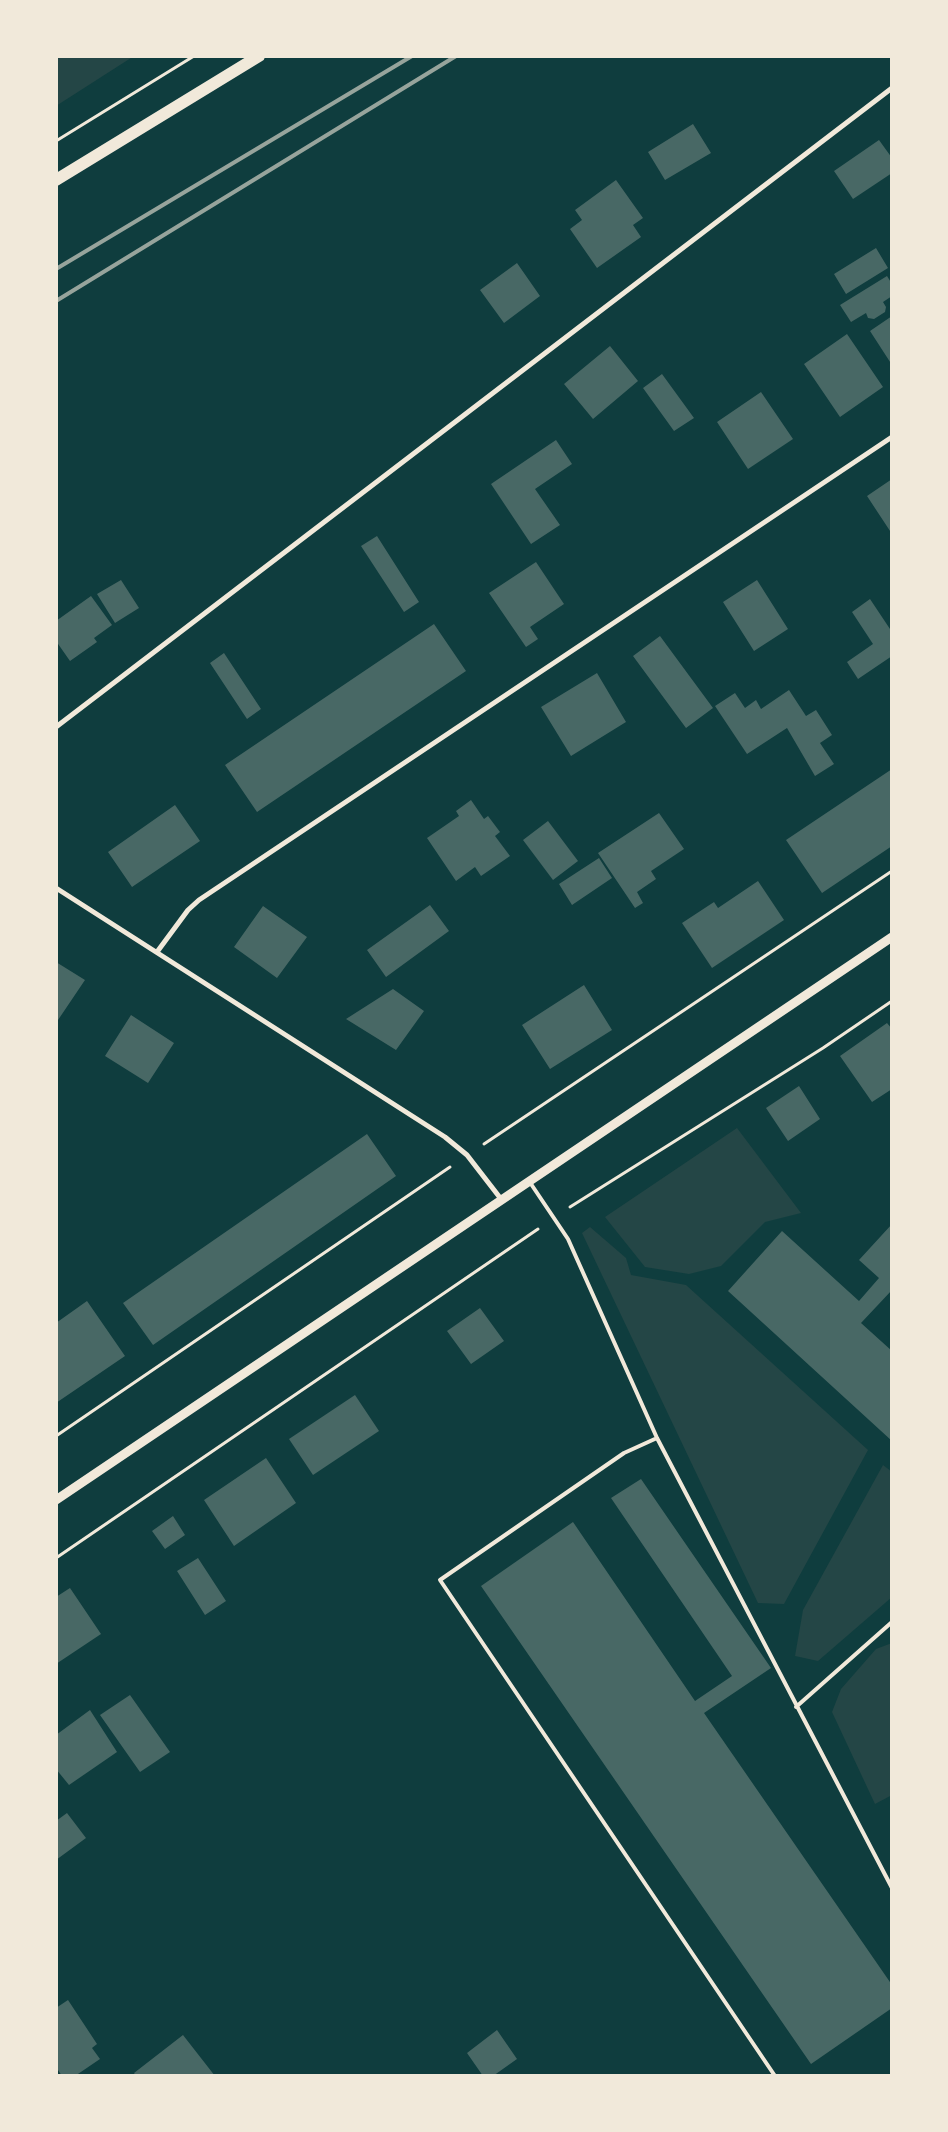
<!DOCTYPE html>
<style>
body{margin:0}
#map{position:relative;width:948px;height:2132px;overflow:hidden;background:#0f3d3e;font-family:"Titillium Web",sans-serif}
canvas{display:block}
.frame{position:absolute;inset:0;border:58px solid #f1e9da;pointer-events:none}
</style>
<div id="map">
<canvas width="948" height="2132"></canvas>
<div class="frame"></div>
</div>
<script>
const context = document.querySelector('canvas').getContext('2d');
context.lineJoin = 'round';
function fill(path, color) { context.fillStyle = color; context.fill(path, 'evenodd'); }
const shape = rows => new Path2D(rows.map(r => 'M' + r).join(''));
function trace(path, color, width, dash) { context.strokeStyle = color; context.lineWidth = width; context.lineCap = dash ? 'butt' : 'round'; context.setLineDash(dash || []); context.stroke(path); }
fill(shape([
 [56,56,134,56,56,106],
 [737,1128,801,1213,765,1222,721,1266,689,1274,645,1267,605,1217],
 [590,1227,626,1258,631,1275,686,1285,868,1450,784,1604,758,1603,582,1233],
 [883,1465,892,1472,892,1597,818,1661,795,1656,803,1610],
 [892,1643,892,1795,875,1804,832,1712,841,1689,876,1649]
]), '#244646');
fill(shape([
 [693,124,711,153,665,180,648,152],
 [879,140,892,158,892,173,853,199,834,171],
 [616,180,643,218,633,225,641,237,597,268,570,229,582,220,575,210],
 [876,248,888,268,846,294,834,274],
 [517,263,540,296,504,323,480,290],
 [887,276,892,284,892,296,883,302,886,307,885,312,874,319,868,318,866,313,851,322,840,305],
 [892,316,892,365,870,331],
 [847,334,883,387,840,417,804,364],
 [610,346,638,381,593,419,564,384],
 [662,374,694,418,674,431,643,388],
 [761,392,793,439,748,469,717,422],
 [556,440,572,464,535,489,560,525,531,544,491,484],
 [892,479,892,534,867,496],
 [377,536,419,602,404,612,361,546],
 [536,562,564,604,530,627,538,639,526,647,489,593],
 [121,580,139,608,115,623,97,594],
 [757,580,788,629,754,651,723,602],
 [91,596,112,625,94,638,97,642,70,661,56,641,56,621],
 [870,599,892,632,892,656,858,679,847,662,873,644,852,612],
 [434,624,466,671,257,812,225,765],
 [660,636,713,708,686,728,633,656],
 [224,653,261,709,247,719,210,663],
 [597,673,626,722,571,756,541,707],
 [789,690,806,716,816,710,832,735,820,743,834,764,815,776,787,728,747,754,715,706,735,693,745,708,756,700,761,709],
 [892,769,892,846,822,893,786,840],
 [471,800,484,819,488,816,500,832,495,836,510,856,481,876,475,867,456,881,427,838,459,816,456,811],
 [175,805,200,841,132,887,108,852],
 [659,813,684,849,651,871,656,879,637,892,643,903,635,908,598,853],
 [548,821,578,861,553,880,523,840],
 [599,858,612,878,572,905,559,884],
 [758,881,784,920,712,968,682,923,714,902,718,908],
 [430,905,449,931,386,977,367,950],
 [263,906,307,937,277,978,234,947],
 [56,962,85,980,56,1023],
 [584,985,612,1030,550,1069,522,1025],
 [393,989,424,1011,396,1050,346,1019],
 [131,1015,174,1043,148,1083,105,1056],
 [887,1023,892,1029,892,1089,872,1102,840,1056],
 [799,1086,820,1119,788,1141,766,1108],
 [367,1134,396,1176,153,1345,123,1303],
 [892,1224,892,1290,861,1323,892,1351,892,1441,728,1291,782,1231,859,1301,879,1278,859,1260],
 [87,1301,125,1356,56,1403,56,1323],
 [480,1308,504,1341,471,1364,447,1331],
 [355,1395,379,1431,313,1475,289,1439],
 [266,1458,296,1503,234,1546,204,1500],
 [641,1479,771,1668,704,1713,892,1985,892,2008,811,2064,481,1586,573,1522,695,1701,732,1676,611,1498],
 [173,1516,185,1535,165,1549,152,1531],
 [198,1558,226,1601,205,1615,177,1571],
 [70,1588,101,1634,56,1664,56,1597],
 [130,1695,170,1752,140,1772,100,1715],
 [90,1710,117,1752,69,1785,56,1769,56,1735],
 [67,1813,86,1838,56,1860,56,1821],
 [68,2000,97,2044,92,2048,100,2059,75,2076,62,2076,56,2067,56,2008],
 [497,2030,517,2059,493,2076,483,2076,467,2053],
 [183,2035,215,2076,136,2076,134,2073]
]), '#486865');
trace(shape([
 [56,141,194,56],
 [484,1144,892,871],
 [570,1207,823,1048,892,1001],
 [56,1436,450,1167],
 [56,1558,538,1229]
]), '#f1e9da', 3);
trace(shape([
 [529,1181,568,1239,657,1438,892,1888],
 [657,1438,624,1453,440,1580,775,2076],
 [796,1707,892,1622]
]), '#f1e9da', 4);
trace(shape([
 [56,727,892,88],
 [56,888,445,1137,467,1155,501,1199],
 [157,952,188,910,199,900,892,437]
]), '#f1e9da', 5);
trace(shape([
 [56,1500,892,937]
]), '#f1e9da', 9);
trace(shape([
 [56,180,259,56]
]), '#f1e9da', 12);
trace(shape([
 [56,269,412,56],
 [56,301,456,56]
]), '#97a49c', 4);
</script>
